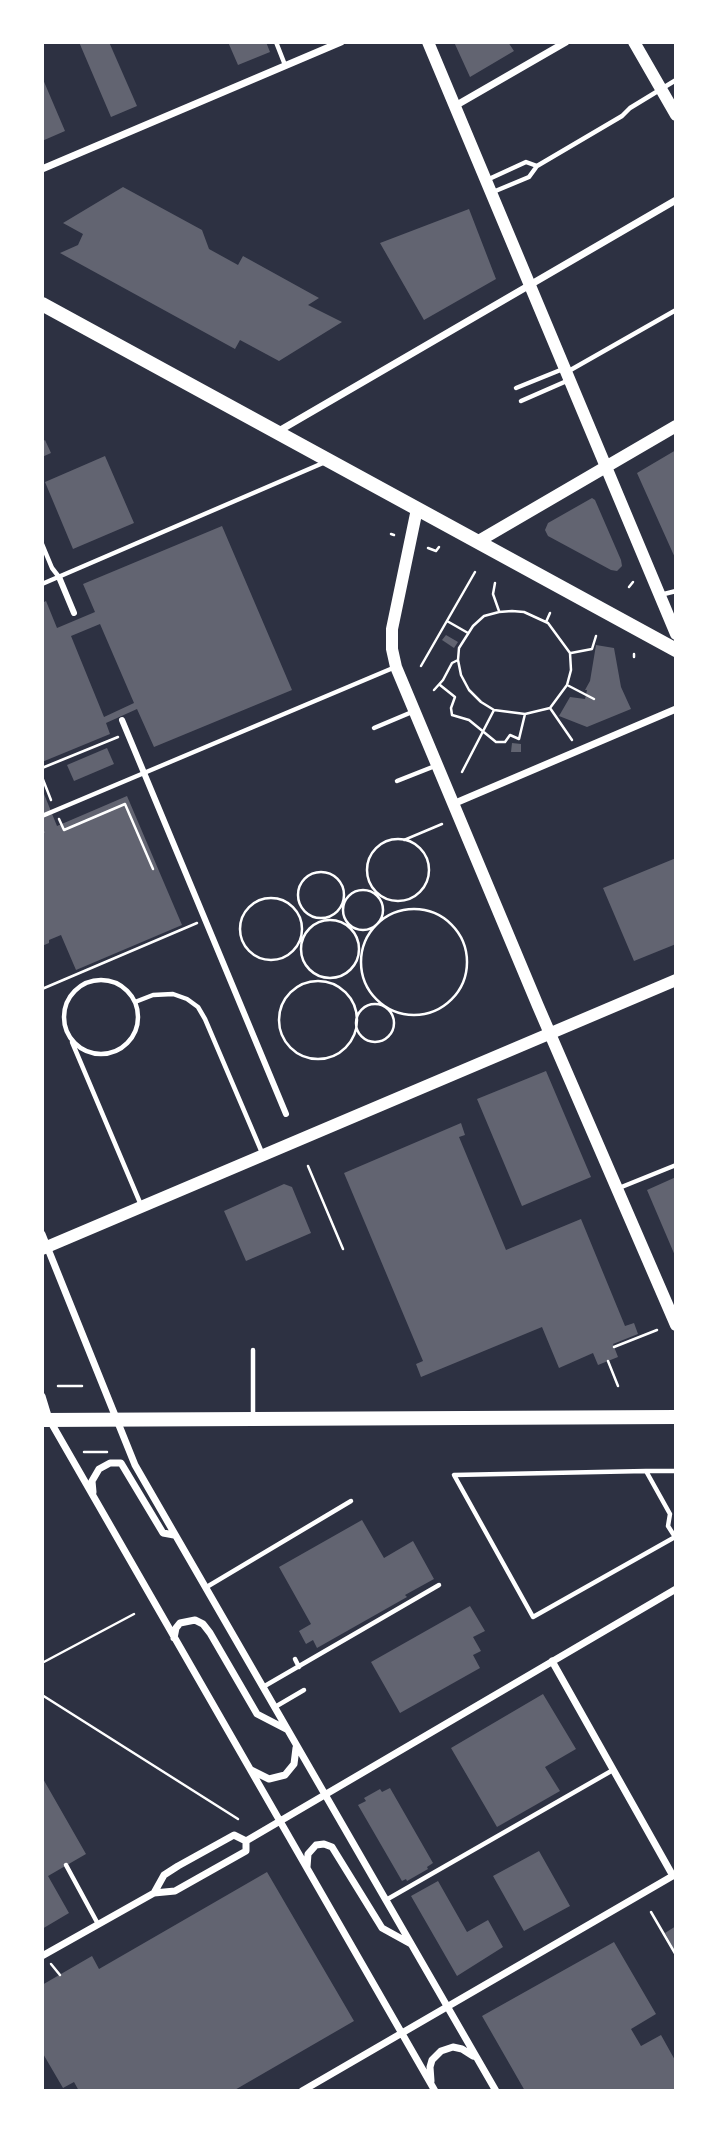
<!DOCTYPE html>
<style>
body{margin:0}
#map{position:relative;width:718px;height:2133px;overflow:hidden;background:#2d3142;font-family:Raleway,sans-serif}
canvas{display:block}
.frame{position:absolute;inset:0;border:44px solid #fff;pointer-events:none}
</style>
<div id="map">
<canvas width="718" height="2133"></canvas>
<div class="frame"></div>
</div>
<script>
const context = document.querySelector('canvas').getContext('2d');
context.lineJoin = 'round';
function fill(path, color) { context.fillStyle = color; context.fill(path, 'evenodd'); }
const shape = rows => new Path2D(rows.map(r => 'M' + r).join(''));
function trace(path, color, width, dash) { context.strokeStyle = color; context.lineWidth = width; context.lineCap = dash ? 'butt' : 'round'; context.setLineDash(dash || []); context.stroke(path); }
fill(shape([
 [79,42,109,42,137,106,111,117],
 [228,42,266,42,270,52,238,65],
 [454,42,508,42,514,51,470,77],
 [42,77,65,131,42,141],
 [123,187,202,230,209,249,238,265,243,256,319,298,308,305,342,322,279,361,240,340,235,349,60,253,78,245,83,234,63,223],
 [469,209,496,279,424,320,380,243],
 [45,440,51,453,42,457,42,442],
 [676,450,676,560,637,473],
 [105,456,134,523,73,549,45,482],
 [592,498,595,500,621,560,622,566,617,571,611,570,548,536,545,530,548,523],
 [222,526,292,690,154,747,137,709,106,723,110,734,42,762,42,603,46,601,57,628,95,612,83,584],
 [100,624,134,703,104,717,71,636],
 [446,635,458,642,454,648,442,640],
 [596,645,614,648,621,687,631,709,587,727,559,716,570,697,585,699,587,690,585,690,590,681],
 [512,743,521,744,521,752,511,752],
 [107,748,114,764,74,781,67,765],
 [42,789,57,826,127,796,182,925,76,970,61,935,49,940,49,943,42,946],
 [676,858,676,944,634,961,603,888],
 [546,1071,591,1177,522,1206,477,1099],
 [461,1123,465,1135,459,1137,506,1250,581,1219,625,1326,634,1323,638,1334,613,1344,618,1357,598,1365,593,1353,559,1368,542,1327,421,1377,416,1364,423,1361,344,1173],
 [676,1177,676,1258,647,1190],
 [284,1184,292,1187,311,1233,246,1261,224,1211],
 [362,1520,384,1558,413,1541,434,1579,405,1595,407,1597,317,1648,313,1640,306,1644,299,1631,311,1624,279,1567],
 [470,1606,485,1631,473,1637,481,1651,473,1655,480,1668,400,1713,371,1662],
 [543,1694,576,1749,545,1767,560,1791,497,1827,451,1748],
 [42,1777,86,1854,48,1876,69,1913,42,1929],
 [390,1788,433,1863,427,1867,428,1869,407,1881,406,1879,402,1881,358,1805,366,1801,364,1798,380,1789,382,1792],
 [539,1851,570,1906,524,1931,493,1876],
 [267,1872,354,2021,233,2091,79,2091,74,2082,63,2088,42,2052,42,1985,92,1956,99,1969],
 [438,1881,467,1932,488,1920,503,1947,457,1976,411,1896],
 [676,1926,676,1953,665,1933],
 [614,1942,656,2014,631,2029,641,2046,661,2035,676,2062,676,2091,525,2091,482,2016]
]), '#626471');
trace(shape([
 [391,534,394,535],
 [428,548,436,551,439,547],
 [495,583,493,594,499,611],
 [629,587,633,582],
 [512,611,524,612,548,623,570,653,571,670,567,685,550,708,525,714,494,710,481,702,469,690,461,675,458,660,459,648,473,626,484,616,499,612,512,611],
 [447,621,468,633],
 [546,622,550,613],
 [571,653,592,649,596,636],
 [634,654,634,657],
 [421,666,475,572],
 [440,685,455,697,451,708,452,715,469,720,496,742,505,742,510,735,519,739,525,714],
 [569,686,594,699],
 [434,690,443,680,452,663,458,660],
 [550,708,572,740],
 [42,768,118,737],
 [462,772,494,710],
 [42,777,51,800],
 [59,819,64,830,125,804,153,869],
 [42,830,43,832],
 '367 870a31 31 0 1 1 62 0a31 31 0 1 1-62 0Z',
 [404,840,442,824],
 '298 895a23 23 0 1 1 46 0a23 23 0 1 1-46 0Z',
 '343 910a20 20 0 1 1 40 0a20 20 0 1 1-40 0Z',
 '240 929a31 31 0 1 1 62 0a31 31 0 1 1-62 0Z',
 '361 962a53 53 0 1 1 106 0a53 53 0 1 1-106 0Z',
 '301 949a29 29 0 1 1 58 0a29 29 0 1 1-58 0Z',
 '279 1020a39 39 0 1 1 78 0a39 39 0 1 1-78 0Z',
 [42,989,197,923],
 '356 1023a19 19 0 1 1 38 0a19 19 0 1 1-38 0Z',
 [308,1166,343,1249],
 [614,1347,657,1330],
 [608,1361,618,1386],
 [58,1386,82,1386],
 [84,1452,107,1452],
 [42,1663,134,1614],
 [42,1695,238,1819],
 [651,1912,676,1955],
 [51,1964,60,1975]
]), '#fff', 2.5);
trace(shape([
 [276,42,285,65],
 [489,179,526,162,537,166],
 [493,192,529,177,537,166,622,116,630,108,676,80],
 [567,372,676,310],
 [516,388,563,369],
 [521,401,569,380],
 [42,544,52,568,59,577],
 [42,584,323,463],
 [660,595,676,591],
 [374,728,412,712],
 [397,781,435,766],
 [42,816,393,668],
 '64 1017a37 37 0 1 1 74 0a37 37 0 1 1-74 0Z',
 [135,1002,153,995,173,994,187,999,198,1007,205,1019,263,1155],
 [72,1042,141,1205],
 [619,1188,676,1165],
 [253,1415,253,1350],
 [646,1471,676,1471],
 [675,1537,533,1617,454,1475,646,1471,670,1514,668,1526,675,1537,676,1539],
 [205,1588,351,1501],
 [295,1659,299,1667],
 [263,1687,439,1585],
 [275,1707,304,1690],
 [66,1865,98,1924],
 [386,1900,613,1770]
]), '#fff', 4.5);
trace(shape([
 [59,577,74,613],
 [122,720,286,1114]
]), '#fff', 6);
trace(shape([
 [455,106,566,42],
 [42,169,341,42],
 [277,432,676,200],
 [453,804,676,709],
 [42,1234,135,1465,496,2091],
 [42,1396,49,1419,435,2091],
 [93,1492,92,1481,99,1469,110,1463,121,1463,163,1533,174,1535],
 [174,1638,176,1628,180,1623,195,1620,203,1624,210,1633,257,1714,286,1729],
 [552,1661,673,1876],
 [251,1770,269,1779,285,1775,294,1764,296,1748],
 [246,1841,676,1589],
 [307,1867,308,1854,316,1845,324,1844,332,1847,382,1928,411,1944],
 [154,1893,164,1875,178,1866,234,1835,246,1841],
 [42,1956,154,1893,175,1891,246,1851,246,1841],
 [431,2081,430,2067,432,2060,441,2051,453,2047,462,2049,473,2056],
 [302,2091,676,1874]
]), '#fff', 7);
trace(shape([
 [428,42,676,634],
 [634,42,676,115],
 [417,509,392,629,392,649,396,667,538,1006,676,1325],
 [477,542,676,426],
 [42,1249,676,980]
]), '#fff', 12);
trace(shape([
 [42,304,676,650],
 [42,1420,676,1417]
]), '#fff', 14);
</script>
